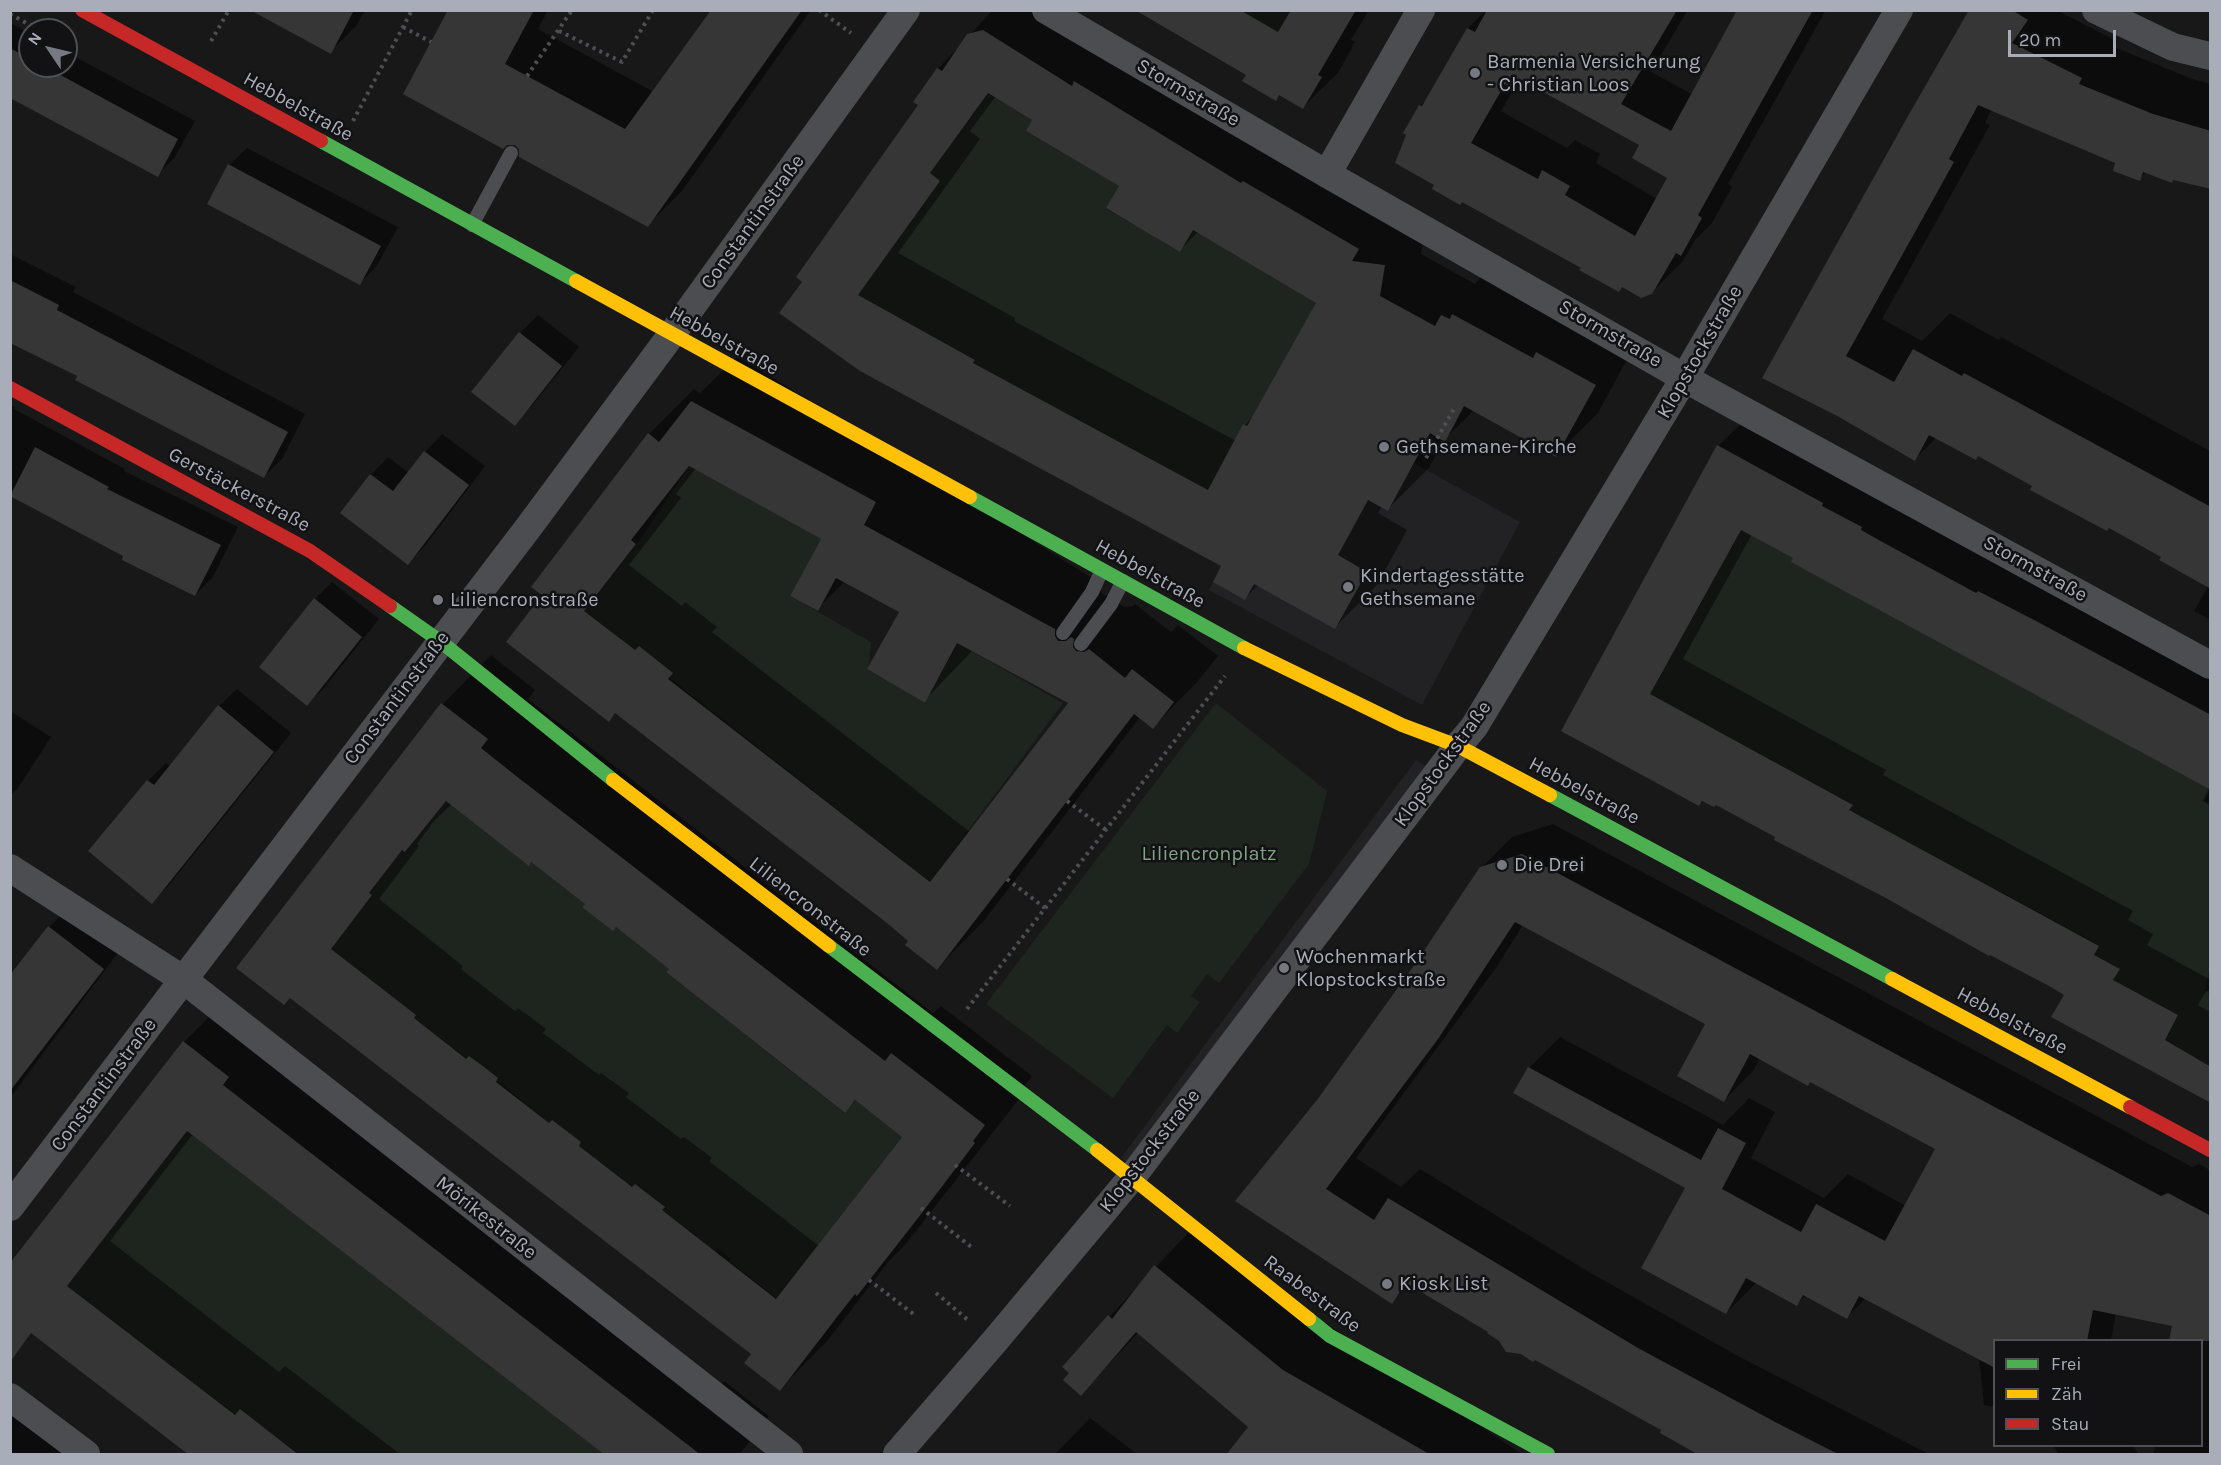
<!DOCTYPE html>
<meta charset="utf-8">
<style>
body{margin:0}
#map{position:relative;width:2221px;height:1465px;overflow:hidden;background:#181818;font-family:Karla,sans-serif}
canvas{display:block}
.frame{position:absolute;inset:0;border:12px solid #a9adb9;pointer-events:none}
.legend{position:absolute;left:1993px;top:1339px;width:210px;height:108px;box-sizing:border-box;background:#121214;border:2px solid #4e5056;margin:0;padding:8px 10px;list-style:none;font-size:18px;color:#a9adb9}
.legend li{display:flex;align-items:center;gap:12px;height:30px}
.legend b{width:30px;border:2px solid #4e5056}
.north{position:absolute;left:18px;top:18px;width:60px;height:60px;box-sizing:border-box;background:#121214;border:2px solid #4e5056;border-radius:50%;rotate:305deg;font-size:16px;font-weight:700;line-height:24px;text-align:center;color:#a9adb9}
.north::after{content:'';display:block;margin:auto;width:21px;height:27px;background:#767981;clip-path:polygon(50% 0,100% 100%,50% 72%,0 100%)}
.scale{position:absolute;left:2008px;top:30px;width:108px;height:27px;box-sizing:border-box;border:3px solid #a9adb9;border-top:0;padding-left:8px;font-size:18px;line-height:21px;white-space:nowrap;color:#a9adb9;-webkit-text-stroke:4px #121214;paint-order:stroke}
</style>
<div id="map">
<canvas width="2221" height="1465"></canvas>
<div class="frame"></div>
<ul class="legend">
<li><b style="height:8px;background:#4caf50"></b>Frei</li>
<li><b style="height:8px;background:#ffc107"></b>Zäh</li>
<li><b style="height:8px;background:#c62828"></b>Stau</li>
</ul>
<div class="north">N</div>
<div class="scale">20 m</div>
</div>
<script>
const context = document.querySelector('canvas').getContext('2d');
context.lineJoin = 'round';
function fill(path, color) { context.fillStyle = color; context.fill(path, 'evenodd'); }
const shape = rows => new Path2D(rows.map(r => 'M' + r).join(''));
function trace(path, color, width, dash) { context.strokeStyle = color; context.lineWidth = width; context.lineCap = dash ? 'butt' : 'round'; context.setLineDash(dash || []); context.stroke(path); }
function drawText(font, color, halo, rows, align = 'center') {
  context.font = font + ' Karla,sans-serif'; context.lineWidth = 5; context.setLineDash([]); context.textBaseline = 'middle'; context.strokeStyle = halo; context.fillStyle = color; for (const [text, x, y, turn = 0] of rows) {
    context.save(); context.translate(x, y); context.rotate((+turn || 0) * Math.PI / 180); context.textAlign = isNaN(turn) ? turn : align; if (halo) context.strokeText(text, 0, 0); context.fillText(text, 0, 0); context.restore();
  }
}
fill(shape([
 [1414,463,1520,522,1422,705,1209,590,1221,566,1341,485,1388,511],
 [1416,760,1449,779,1149,1179,1121,1158]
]), '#222224');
fill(shape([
 [1240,11,1291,11,1281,33,1269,39],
 [988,93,1032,120,1027,132,1119,186,1106,209,1129,222,1148,189,1158,239,1180,252,1193,230,1326,306,1249,427,1243,424,1208,490,973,363,974,359,901,319,852,303,929,173,968,117,971,118],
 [689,466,821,539,790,596,871,642,868,670,925,703,957,643,1063,703,930,882,584,611,637,544],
 [1742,525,2210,785,2202,801,2210,806,2210,967,2205,992,2210,993,2210,1067,2165,1040,2178,1015,2113,980,2119,969,2094,955,2099,945,1849,810,1852,804,1685,713,1644,704],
 [1216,703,1327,791,1309,864,1219,983,1207,974,1191,996,1200,1002,1177,1033,1167,1025,1113,1098,986,1004],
 [450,788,530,863,531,862,585,904,613,930,616,927,669,969,666,972,844,1113,855,1100,892,1129,903,1135,791,1280,781,1302,730,1262,731,1259,718,1248,715,1251,662,1210,635,1184,632,1187,579,1146,580,1143,551,1121,549,1123,468,1057,466,1059,414,1018,321,955,372,895,369,893,402,850,406,852,412,844],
 [187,1131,605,1454,295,1454,238,1412,235,1415,67,1286]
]), '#1e251f');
fill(shape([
 [258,10,365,10,357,25,330,52],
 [449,10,548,10,538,29,654,92,712,10,811,10,682,191,648,225,520,148],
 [993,10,1059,10,1426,224,1421,254,1475,284,1484,274,1636,343,1598,413,1556,455,1474,410,1444,440,1429,468,1388,509,1382,506,1378,513,1407,530,1377,585,1335,627,1258,585,1245,598,1224,565,804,282,920,105,915,102,938,69],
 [996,96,1034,120,1121,185,1180,250,1198,232,1318,303,1255,414,1245,425,1236,441,1014,321,1015,318,898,253,980,139,970,131],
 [1138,10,1369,10,1351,40,1355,42,1338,73,1303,107,1280,94,1275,99,1248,75],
 [1486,10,1688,10,1651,72,1692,94,1738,10,1826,10,1728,184,1732,187,1712,223,1695,240,1683,261,1651,293,1623,286,1619,290,1583,267,1436,184,1420,106,1430,96,1468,28],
 [1522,78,1641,144,1669,177,1657,199,1596,163,1600,154,1575,140,1567,148,1501,111,1517,84],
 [1971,10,2056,10,2117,41,2114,47,2190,78,2210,84,2210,188,2146,172,2139,179,2117,163,1992,109,1985,123,1990,125,1882,319,1922,341,1950,313,1999,340,2001,337,2210,451,2210,620,2194,611,2208,586,2164,556,2034,485,1979,455,1976,458,1937,437,1915,459,1840,416,1764,377],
 [10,23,30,33,30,66,66,66,66,52,195,121,175,157,157,175,10,96],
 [247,148,398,227,377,266,360,283,229,165],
 [10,254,76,287,73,292,305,414,282,459,264,476,79,376,10,342],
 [538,315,579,347,532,406,514,424,474,392,520,333],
 [738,356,1100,583,1100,590,1104,595,1113,596,1122,606,1131,607,1135,604,1171,632,1178,625,1218,656,1198,681,1153,727,1140,717,983,922,937,968,910,940,617,712,609,720,544,595,649,434,694,389,700,393],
 [696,468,823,538,817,609,845,581,901,611,924,701,973,650,1070,702,970,832,712,632,717,627,685,602,682,606,629,565,681,498,676,494],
 [10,405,15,407,14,409,125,469,124,471,238,527,213,577,195,595,10,494],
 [1753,412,2210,662,2210,788,1752,534,1683,659,1886,770,1883,775,2133,911,2128,920,2153,934,2147,945,2209,979,2210,971,2210,991,2206,991,2198,1005,2210,1012,2210,1101,2066,995,1716,803,1704,800,1699,805,1563,730,1718,446],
 [442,434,485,466,426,545,408,563,371,475,388,457,409,473,425,452],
 [332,582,379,619,325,687,307,704,315,599],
 [491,655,535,690,528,699,933,1013,941,1006,1032,1076,1020,1092,1023,1094,905,1245,889,1261,828,1340,780,1389,753,1354,290,996,238,968,443,704],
 [452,804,532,861,671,969,845,1111,856,1100,904,1137,819,1246,709,1161,712,1158,684,1137,681,1139,626,1097,629,1093,601,1073,599,1075,543,1033,546,1029,533,1019,518,1008,515,1011,461,969,463,966,379,899,419,846,417,844,434,821],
 [237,689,291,733,170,884,152,902,90,851,148,781,166,763,171,767,219,706],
 [10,711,51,737,18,788,10,796],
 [2210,788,2210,804,2204,801],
 [1553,824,2192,1167,2199,1164,2210,1170,2210,1454,2153,1454,2155,1446,2202,1446,2202,1340,2174,1325,2116,1313,2111,1340,1994,1340,1994,1407,1984,1405,1979,1358,1866,1298,1847,1317,1806,1295,1797,1304,1757,1282,1726,1313,1687,1188,1516,1092,1529,1068,1560,1037,1723,1125,1749,1098,1775,1112,1751,1158,1824,1198,1848,1174,1906,1206,1937,1149,1811,1081,1760,1058,1754,1070,1724,1100,1707,1023,1523,925,1496,968,1356,1158,1401,1187,1420,1169,1584,1269,1736,1355,1929,1454,1708,1454,1500,1340,1490,1331,1410,1283,1392,1302,1237,1200,1318,1101,1417,965,1481,868,1512,837],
 [67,910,120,950,10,1098,10,978,49,927],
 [228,998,717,1389,724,1381,769,1416,740,1454,607,1454,193,1134,110,1241,279,1372,285,1366,400,1454,192,1454,32,1332,25,1339,184,1042],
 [1189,1232,1522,1454,1228,1454,1253,1427,1139,1332,1081,1394,1109,1317],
 [10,1407,76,1454,10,1454],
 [1090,1418,1137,1454,1055,1454],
 [2054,1446,2134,1446,2138,1454,2058,1454]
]), '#0007');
fill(shape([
 [250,10,354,10,331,54],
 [448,10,534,10,505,64,625,129,711,10,802,10,648,227,519,157,519,149,515,145,507,145,503,149,403,94],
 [1135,10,1240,10,1278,32,1291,10,1356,10,1318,75,1322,77,1303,109,1279,95,1276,101,1242,81,1246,75],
 [1487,10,1677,10,1621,104,1671,131,1737,10,1813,10,1698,215,1702,218,1681,256,1676,253,1652,294,1641,298,1622,287,1619,292,1579,270,1581,268,1462,202,1460,205,1432,189,1434,185,1395,163,1406,135,1403,133,1419,105,1422,106,1467,28,1475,32],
 [1520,79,1639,145,1632,158,1667,178,1635,236,1565,195,1570,186,1542,170,1538,179,1471,143,1505,84,1514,89],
 [1969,10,2012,10,2028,20,2012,43,2082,78,2079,84,2153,114,2211,131,2211,189,2173,180,2172,183,2143,172,2140,181,2113,171,2115,163,1978,105,1949,159,1954,162,1846,356,1894,382,1913,349,1962,376,1964,373,2211,507,2211,589,2159,560,2161,557,2109,528,2107,531,2030,490,2032,486,1978,456,1976,460,1929,435,1915,461,1839,417,1762,378,1908,116],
 [983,30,1072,86,1074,81,1241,183,1243,181,1359,249,1352,261,1385,265,1380,296,1435,326,1441,315,1450,319,1452,314,1533,358,1536,352,1596,385,1556,457,1464,406,1445,442,1430,433,1388,511,1368,500,1338,555,1367,572,1335,629,1254,584,1245,600,1213,582,1221,566,860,371,779,313,802,282,796,277,918,105,913,102,937,68,942,71,967,34],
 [988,93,1032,120,1026,131,1119,186,1106,208,1180,252,1193,230,1316,303,1247,426,1243,424,1208,490,973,363,975,360,858,295,940,181,930,173],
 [10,48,30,59,30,66,44,66,178,139,158,177,10,98],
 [228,164,381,246,360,285,207,204],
 [10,280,59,305,57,310,288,432,264,478,75,380,77,376,10,343],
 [519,332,562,366,515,426,471,392],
 [691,401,876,502,864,525,1055,629,1055,636,1058,641,1066,641,1071,637,1074,639,1073,647,1076,651,1084,652,1089,649,1125,678,1132,669,1174,702,1153,729,1134,714,937,970,905,945,908,941,887,923,615,713,609,722,506,642,542,595,531,587,648,433,659,442],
 [689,466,821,539,790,596,818,611,836,578,899,612,867,669,925,703,957,643,1068,703,930,882,668,679,673,673,639,646,635,650,584,611,636,544,631,540],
 [1717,445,1823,503,1822,506,1862,527,1861,530,1886,544,1976,593,1978,591,2036,621,2211,715,2211,790,1791,562,1793,558,1741,530,1650,694,1853,805,1849,810,2099,946,2094,955,2120,969,2113,980,2178,1015,2165,1040,2211,1067,2211,1103,2051,1017,2064,995,2051,987,1990,955,1989,956,1884,897,1774,840,1775,837,1716,805,1714,807,1702,801,1699,806,1561,731],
 [35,447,109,487,107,489,221,545,195,596,122,560,123,556,10,496],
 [424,451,469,485,408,565,340,513,370,474,393,491],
 [314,598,362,637,307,706,259,667],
 [441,703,488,739,481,748,520,779,885,1061,891,1053,985,1125,973,1141,975,1143,918,1218,857,1296,855,1294,837,1317,780,1391,744,1363,751,1354,290,998,284,1005,236,968],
 [446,801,529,866,531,862,585,904,582,907,613,931,616,927,669,969,666,972,845,1113,855,1100,902,1137,776,1299,662,1210,665,1207,635,1184,632,1187,579,1146,581,1142,552,1120,549,1123,496,1082,498,1078,484,1067,469,1056,466,1059,414,1018,416,1015,331,949,372,895,369,893,402,850,405,852],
 [218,705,274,752,152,904,88,851,147,780,154,785],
 [1522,854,2161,1196,2168,1193,2211,1216,2211,1341,2169,1341,2172,1326,2093,1310,2087,1341,1995,1341,1995,1368,1859,1296,1847,1319,1803,1295,1797,1306,1746,1278,1726,1314,1641,1268,1685,1188,1513,1093,1528,1067,1701,1160,1718,1128,1746,1143,1722,1189,1801,1232,1816,1204,1885,1241,1935,1149,1810,1082,1808,1086,1750,1054,1724,1102,1677,1076,1705,1024,1515,922,1438,1039,1326,1189,1374,1220,1388,1198,1638,1348,1777,1423,1840,1455,1699,1455,1660,1433,1661,1430,1535,1360,1533,1362,1521,1354,1506,1352,1499,1341,1487,1333,1488,1332,1406,1283,1392,1304,1235,1201,1317,1100,1415,964,1480,867],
 [48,926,104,969,10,1091,10,975],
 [183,1041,229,1077,223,1085,701,1455,605,1455,187,1131,67,1286,235,1415,240,1409,299,1455,189,1455,31,1333,10,1362,10,1263],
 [1154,1265,1283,1370,1431,1455,1226,1455,1248,1427,1136,1332,1081,1396,1063,1380,1069,1373,1062,1367,1108,1315,1112,1319]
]), '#363637');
trace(shape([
 [819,10,851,33],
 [10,14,39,30],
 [403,27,431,42],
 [559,31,622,62,653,10],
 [211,41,229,10],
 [527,76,572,10],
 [353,121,412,10],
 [1426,458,1455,407],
 [1067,801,1106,830],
 [1007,879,1045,908],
 [967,1009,1225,676],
 [955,1165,1010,1206],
 [921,1208,974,1249],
 [869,1280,916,1316],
 [936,1293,968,1320]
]), '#4e4f53', 4, [3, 4.5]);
trace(shape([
 [472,225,511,153],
 [1063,633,1092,592,1102,570],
 [1081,644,1111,604,1123,581]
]), '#4c4d51', 14);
trace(shape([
 [1046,10,1327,174,1704,389,2210,665],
 [2096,10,2173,47,2210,56],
 [1327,174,1421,10],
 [10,868,184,980,789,1454],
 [10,1207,528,528,672,334,906,10],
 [10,1397,86,1454],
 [897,1454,994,1342,1132,1177,1458,746,1474,727,1685,377,1899,10]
]), '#4c4d51', 28);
trace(shape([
 [321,141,576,281],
 [970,497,1244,648],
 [390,606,440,641,613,780],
 [1550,795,1892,979],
 [829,946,1097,1150],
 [1309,1319,1330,1336,1548,1454]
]), '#4caf50', 14);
trace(shape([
 [576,281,970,497],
 [1244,648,1402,725,1458,746,1550,795],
 [613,780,829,946],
 [1892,979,2130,1107],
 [1097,1150,1309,1319]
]), '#ffc107', 14);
trace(shape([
 [82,10,321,141],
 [10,388,310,551,390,606],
 [2130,1107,2210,1150]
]), '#c62828', 14);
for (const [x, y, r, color] of [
 [1475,73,6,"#767981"],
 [1384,447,6,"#767981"],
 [1348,587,6,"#767981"],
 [438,600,6,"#767981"],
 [1502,865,6,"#767981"],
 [1284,968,6,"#767981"],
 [1387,1284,6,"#767981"]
]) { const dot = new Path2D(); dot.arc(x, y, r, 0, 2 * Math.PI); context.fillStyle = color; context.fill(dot); trace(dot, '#121214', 2); }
drawText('20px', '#a9adb9', '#121214', [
 ["Barmenia Versicherung",1487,62],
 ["- Christian Loos",1487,85],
 ["Gethsemane-Kirche",1396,447],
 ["Kindertagesstätte",1360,576],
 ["Gethsemane",1360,599],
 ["Liliencronstraße",450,600],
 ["Die Drei",1514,865],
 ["Wochenmarkt",1296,957],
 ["Klopstockstraße",1296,980],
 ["Kiosk List",1399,1284]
], 'left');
drawText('20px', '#a9adb9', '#121214', [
 ["Stormstraße",1188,93,30],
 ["Hebbelstraße",298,107,29],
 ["Constantinstraße",753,222,-54],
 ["Stormstraße",1610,334,30],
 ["Hebbelstraße",724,341,29],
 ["Klopstockstraße",1700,352,-60],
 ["Gerstäckerstraße",239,490,28],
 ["Stormstraße",2035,569,29],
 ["Hebbelstraße",1150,574,29],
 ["Constantinstraße",397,698,-53],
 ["Klopstockstraße",1443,764,-54],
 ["Hebbelstraße",1584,791,28],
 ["Liliencronstraße",810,907,38],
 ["Hebbelstraße",2012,1021,28],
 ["Constantinstraße",104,1085,-53],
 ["Klopstockstraße",1150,1151,-52],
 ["Mörikestraße",486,1218,38],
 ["Raabestraße",1312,1294,37]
]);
drawText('20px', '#7fa482', '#121214', [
 ["Liliencronplatz",1209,854]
]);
</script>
